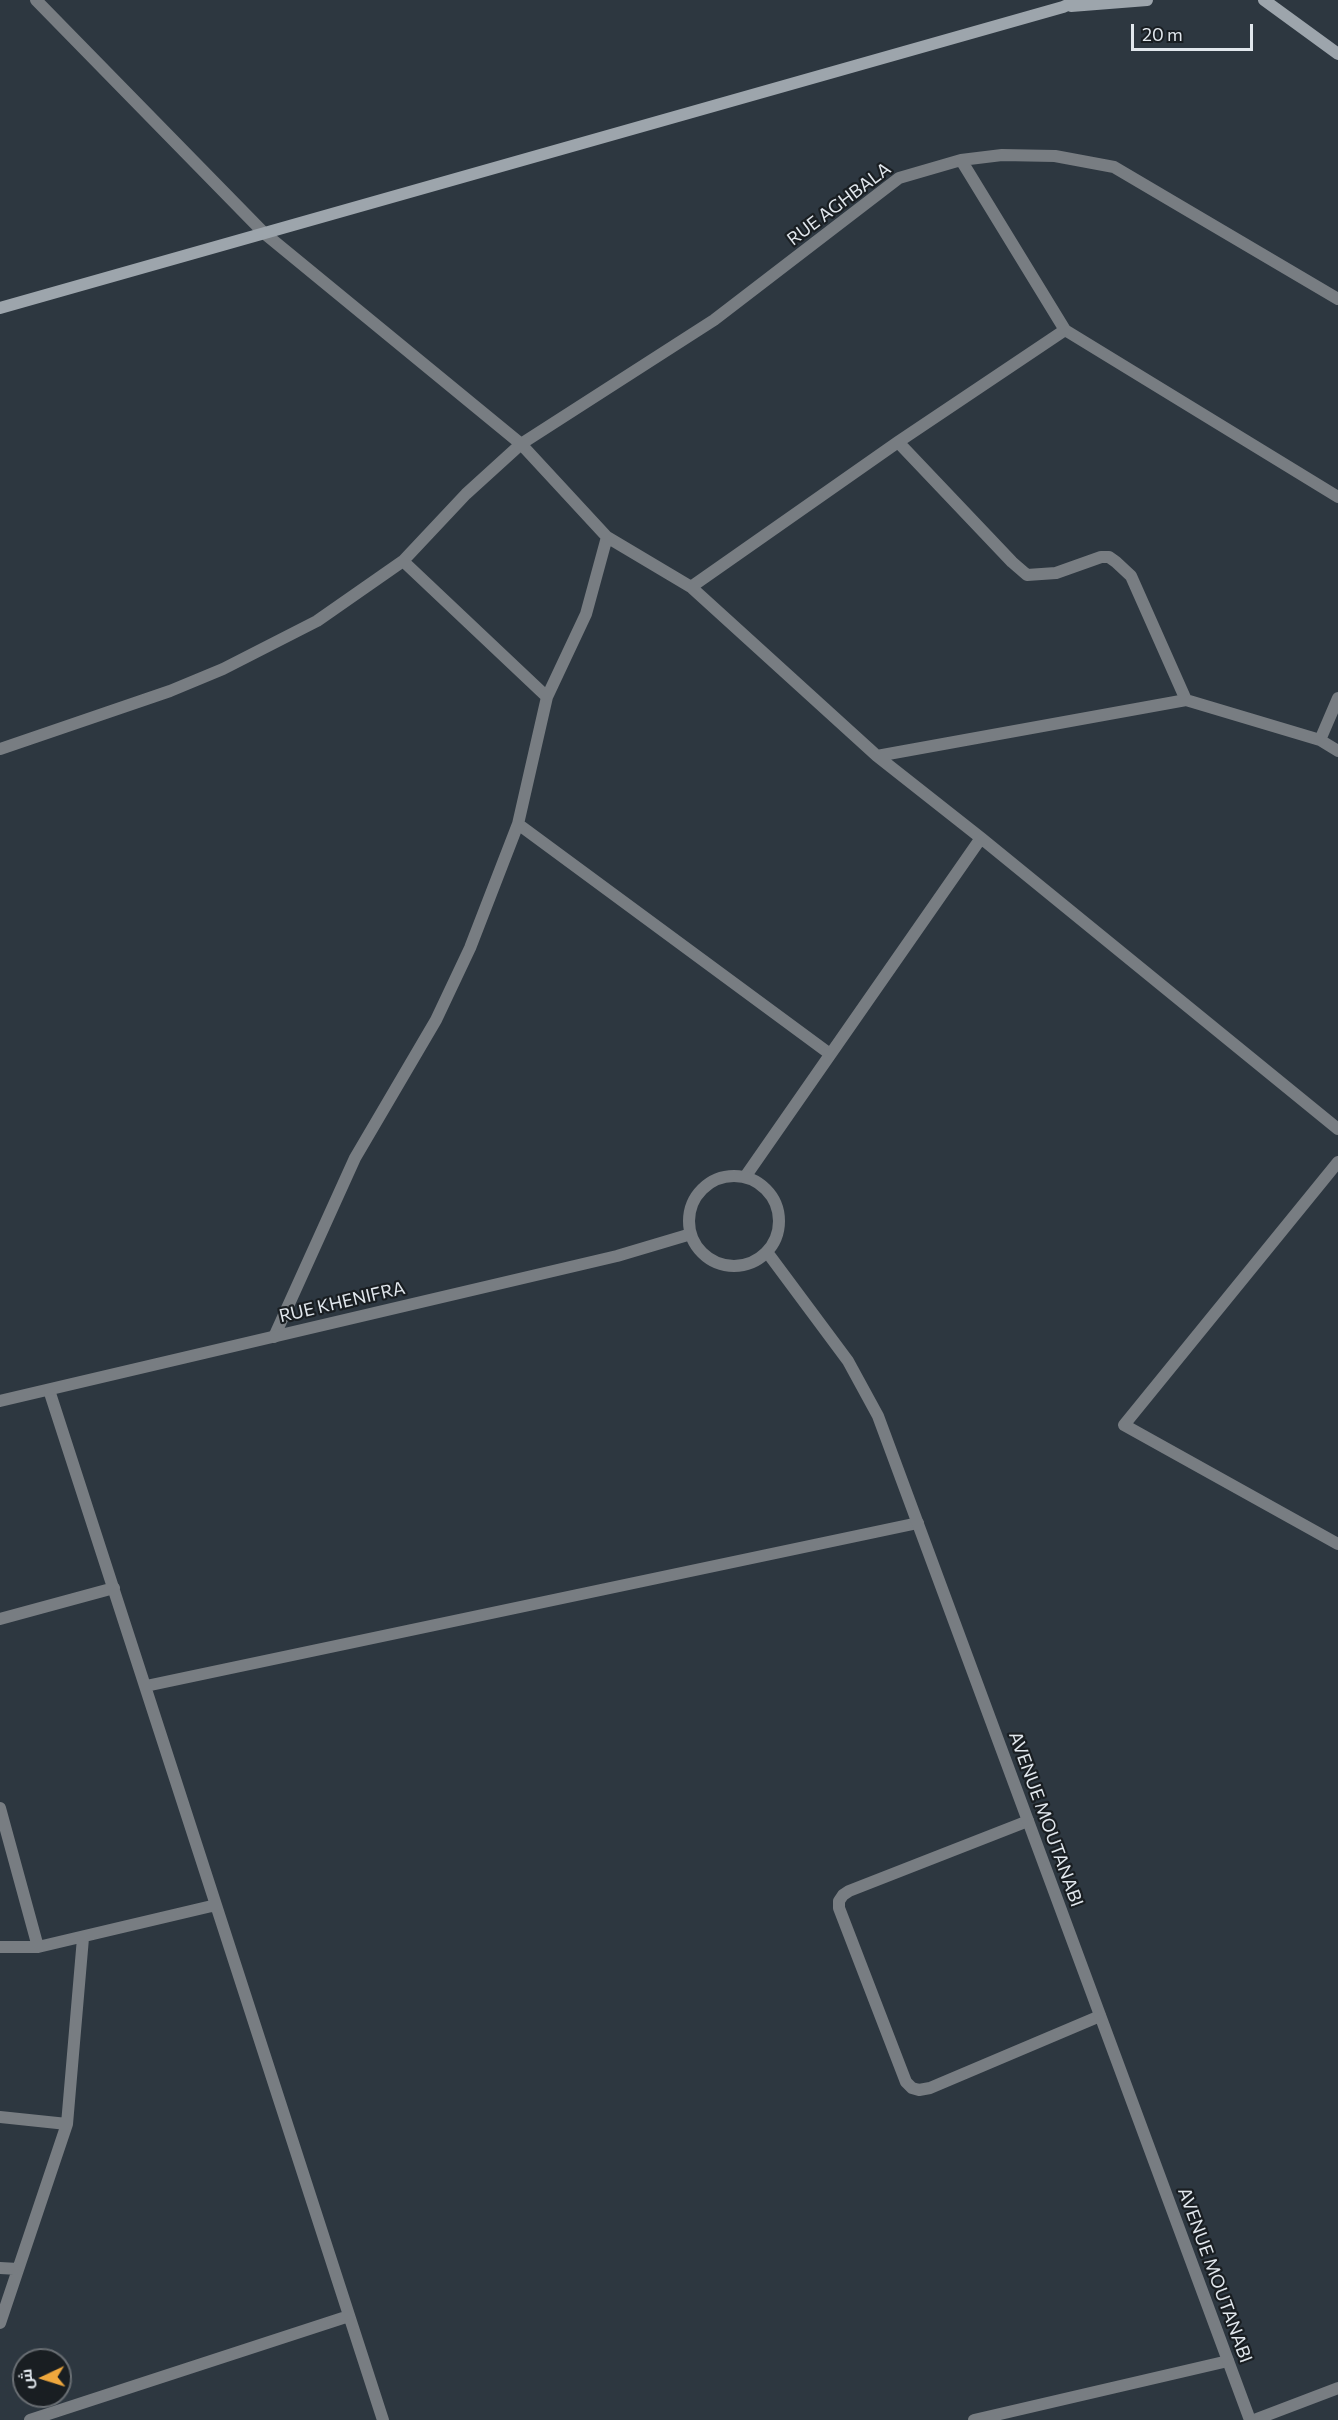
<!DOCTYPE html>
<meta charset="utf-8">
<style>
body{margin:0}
#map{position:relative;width:1338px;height:2420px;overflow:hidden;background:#2d3740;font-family:Commissioner,Cairo,sans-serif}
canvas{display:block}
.north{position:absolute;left:12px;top:2348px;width:60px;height:60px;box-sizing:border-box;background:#191e22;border:2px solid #696e73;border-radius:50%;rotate:266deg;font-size:16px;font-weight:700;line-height:24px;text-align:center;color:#e1e7ed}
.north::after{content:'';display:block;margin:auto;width:21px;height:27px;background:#eea73d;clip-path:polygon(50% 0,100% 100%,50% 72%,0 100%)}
.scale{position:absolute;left:1131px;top:24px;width:122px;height:27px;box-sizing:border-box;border:3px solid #e1e7ed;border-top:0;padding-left:8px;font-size:18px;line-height:21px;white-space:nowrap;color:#e1e7ed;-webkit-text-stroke:4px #191e22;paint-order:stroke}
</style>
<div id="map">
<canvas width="1338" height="2420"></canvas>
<div class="north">ش</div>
<div class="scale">20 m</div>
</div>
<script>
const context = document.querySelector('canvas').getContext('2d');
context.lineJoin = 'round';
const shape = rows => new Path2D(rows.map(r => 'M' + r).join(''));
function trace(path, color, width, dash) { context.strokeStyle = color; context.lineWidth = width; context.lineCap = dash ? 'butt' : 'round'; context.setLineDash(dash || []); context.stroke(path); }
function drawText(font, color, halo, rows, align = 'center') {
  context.font = font + ' Commissioner,sans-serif'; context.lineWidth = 4.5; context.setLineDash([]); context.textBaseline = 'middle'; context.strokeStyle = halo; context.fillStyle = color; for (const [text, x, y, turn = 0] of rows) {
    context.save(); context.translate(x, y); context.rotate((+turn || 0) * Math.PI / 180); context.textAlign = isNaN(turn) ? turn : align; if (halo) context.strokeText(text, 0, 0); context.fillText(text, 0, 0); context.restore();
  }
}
trace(shape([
 [1028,1821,849,1891,843,1895,839,1901,839,1908,906,2082,912,2088,919,2090,930,2088,1100,2016]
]), '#787d82', 12);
trace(shape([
 [36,0,264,233,521,444,607,537,691,587,877,756,981,838,1338,1129],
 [961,160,1065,330],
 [898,442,1012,562,1027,575,1056,573,1101,557,1109,557,1116,562,1131,576,1186,700],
 [403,561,547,697],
 [691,587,898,442,1065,330,1338,497],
 [1320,740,1338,698],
 [0,749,170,691,223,669,317,621,403,561,466,494,521,444,714,320,899,178,961,160,1002,155,1055,156,1114,167,1338,299],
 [877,756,1186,700,1320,740,1338,751],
 [518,824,830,1054],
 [1338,1162,1124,1425,1338,1544],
 [745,1177,981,838],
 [274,1337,355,1158,436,1020,470,948,518,824,547,697,586,614,607,537],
 [49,1390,383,2420],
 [0,1619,114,1588],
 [146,1686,918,1523],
 [0,1808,38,1947],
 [0,1947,38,1947,216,1905],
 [0,2117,67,2124],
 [0,2268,18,2269],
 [0,2323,67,2124,83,1938],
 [30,2420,349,2316],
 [974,2420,1228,2361],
 [1254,2420,1338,2388]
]), '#787d82', 12);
trace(shape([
 '689 1221a45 45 0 1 1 90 0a45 45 0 1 1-90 0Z',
 [767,1252,848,1361,878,1416,1250,2420],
 [0,1401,617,1256,691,1234]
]), '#787d82', 12);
trace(shape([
 [1264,0,1338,54],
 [1071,6,1147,0],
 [0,308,1063,7,1079,0]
]), '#9da5ac', 12);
drawText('18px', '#e1e7ed', '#191e22', [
 ["RUE AGHBALA",839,204,-37],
 ["RUE KHENIFRA",342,1302,-13],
 ["AVENUE MOUTANABI",1046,1819,70],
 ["AVENUE MOUTANABI",1215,2275,70]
]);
</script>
